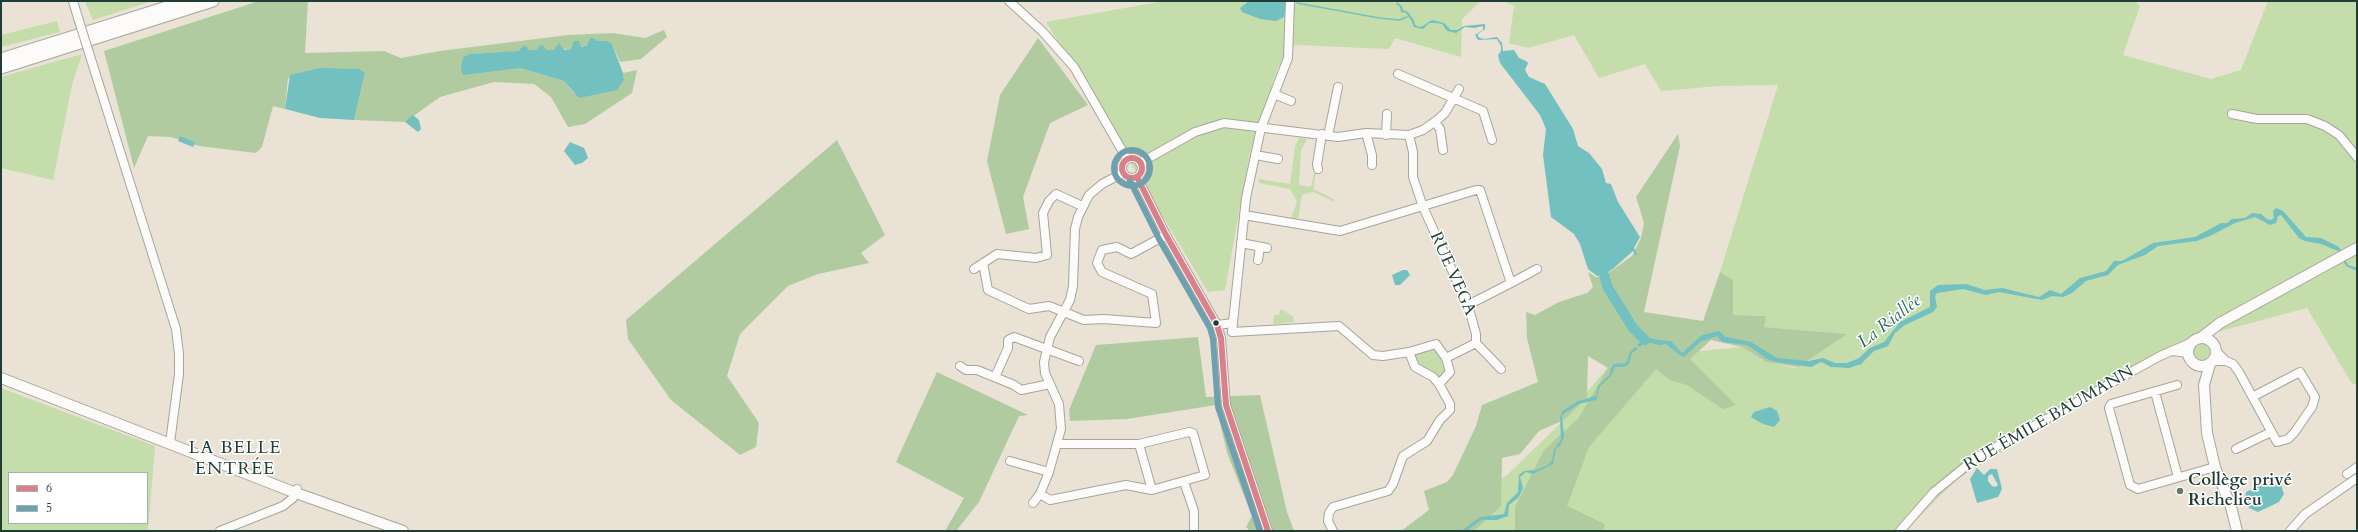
<!DOCTYPE html>
<meta charset="utf-8">
<style>
body{margin:0}
#map{position:relative;width:2358px;height:532px;overflow:hidden;background:#eae2d4;font-family:Cardo,serif}
canvas{display:block}
.frame{position:absolute;inset:0;border:2px solid #1f3d34;pointer-events:none}
.legend{position:absolute;left:8px;top:472px;width:140px;height:52px;box-sizing:border-box;background:#fff;border:1px solid #a5b1ae;margin:0;padding:5px 7px;list-style:none;font-size:12px;color:#1f3d34}
.legend li{display:flex;align-items:center;gap:8px;height:20px}
.legend b{width:20px;border:1px solid #a5b1ae}
</style>
<div id="map">
<canvas width="2358" height="532"></canvas>
<div class="frame"></div>
<ul class="legend">
<li><b style="height:5px;background:#d9808b"></b>6</li>
<li><b style="height:5px;background:#6fa0af"></b>5</li>
</ul>
</div>
<script>
const context = document.querySelector('canvas').getContext('2d');
context.lineJoin = 'round';
function fill(path, color) { context.fillStyle = color; context.fill(path, 'evenodd'); }
const shape = rows => new Path2D(rows.map(r => 'M' + r).join(''));
function trace(path, color, width, dash) { context.strokeStyle = color; context.lineWidth = width; context.lineCap = dash ? 'butt' : 'round'; context.setLineDash(dash || []); context.stroke(path); }
function drawText(font, color, halo, rows, align = 'center') {
  context.font = font + ' Cardo,serif'; context.lineWidth = 3; context.setLineDash([]); context.textBaseline = 'middle'; context.strokeStyle = halo; context.fillStyle = color; for (const [text, x, y, turn = 0] of rows) {
    context.save(); context.translate(x, y); context.rotate((+turn || 0) * Math.PI / 180); context.textAlign = isNaN(turn) ? turn : align; if (halo) context.strokeText(text, 0, 0); context.fillText(text, 0, 0); context.restore();
  }
}
fill(shape([
 [85,1,152,1,93,20],
 [1164,1,1481,1,1462,19,1461,57,1395,38,1389,49,1295,45,1278,67,1250,152,1225,290,1208,292,1046,22],
 [1503,1,2135,1,2140,6,2123,55,2211,79,2241,70,2268,1,2357,1,2357,386,2351,382,2307,308,2176,343,2073,410,1958,478,1905,531,1439,531,1448,513,1506,476,1562,422,1608,367,1690,352,1742,347,1766,362,1796,368,1846,334,1763,327,1766,316,1733,315,1733,281,1720,272,1778,85,1719,86,1661,91,1645,64,1599,78,1574,35,1528,48,1509,43,1514,6],
 [57,21,60,32,1,47,1,35],
 [82,54,72,85,53,180,1,168,1,77],
 [1299,138,1307,139,1301,150,1299,185,1311,187,1314,173,1316,173,1313,189,1332,198,1335,202,1313,192,1302,195,1298,219,1291,218,1297,202,1290,189,1259,183,1259,179,1290,184,1295,147],
 [1280,309,1293,316,1294,322,1273,324,1274,315,1279,315],
 '2190 352a11 11 0 1 1 22 0a11 11 0 1 1-22 0Z',
 [1430,346,1438,351,1447,370,1440,378,1420,369,1413,360,1415,351],
 [1,388,155,446,148,531,1,531],
 [9,473,147,473,147,523,9,523]
]), '#c4ddab');
fill(shape([
 [259,1,308,1,305,53,384,51,401,58,440,51,568,35,613,33,645,38,664,30,667,37,641,59,620,62,612,44,608,41,598,42,571,49,469,54,463,57,520,68,564,81,574,93,624,80,623,73,637,70,632,93,585,124,568,127,551,97,534,84,494,82,440,97,405,122,354,120,365,73,288,78,285,109,273,106,262,147,256,153,199,146,171,137,148,136,134,168,104,51],
 [1038,38,1088,105,1050,123,1023,197,1029,229,1006,234,987,161,1000,95],
 [1678,134,1680,146,1644,312,1703,321,1720,272,1733,280,1733,315,1766,316,1764,327,1847,334,1798,367,1766,362,1742,347,1711,340,1690,359,1736,405,1723,409,1687,385,1670,380,1656,369,1589,447,1567,506,1605,524,1603,531,1515,531,1515,507,1544,450,1578,419,1608,368,1588,356,1587,397,1564,420,1539,431,1520,454,1502,458,1501,506,1474,531,1401,531,1429,510,1424,491,1447,482,1453,475,1476,426,1482,405,1538,382,1527,338,1526,312,1535,315,1559,302,1587,293,1593,287,1588,272,1596,277,1604,276,1632,256,1641,238,1644,223,1636,197],
 [837,140,885,235,861,253,869,263,818,274,788,286,740,334,727,376,759,423,756,447,740,455,671,400,628,339,626,320],
 [1198,337,1206,397,1260,395,1287,512,1294,531,1250,531,1246,527,1252,516,1227,453,1216,405,1127,419,1070,421,1069,410,1096,345],
 [937,372,1028,415,1019,416,979,502,956,531,945,531,964,498,896,462]
]), '#b1cba0');
fill(shape([
 [1249,1,1287,1,1284,17,1276,21,1260,19,1242,12,1240,8],
 [1399,1,1398,3,1402,6,1403,10,1408,12,1413,19,1416,26,1421,27,1432,20,1444,23,1451,30,1457,30,1464,26,1485,24,1485,29,1478,34,1478,37,1484,39,1497,37,1502,43,1503,51,1514,50,1519,58,1526,61,1528,63,1525,70,1529,77,1545,84,1573,129,1578,146,1589,153,1602,169,1606,183,1611,184,1618,202,1640,237,1634,248,1637,254,1636,256,1633,251,1614,268,1604,275,1597,276,1588,269,1580,244,1574,234,1551,217,1543,155,1546,129,1540,115,1500,63,1498,55,1501,51,1501,46,1497,39,1478,40,1475,35,1483,30,1483,26,1474,28,1465,27,1456,33,1447,31,1442,24,1436,23,1429,23,1423,29,1414,27,1411,20,1406,13,1401,12,1400,7,1396,4],
 [591,37,598,41,608,41,612,44,623,73,624,80,617,90,579,98,564,81,520,68,463,75,461,68,463,57,469,54,519,51,523,46,526,46,529,50,537,50,540,45,544,46,546,50,554,50,559,43,564,50,571,49,574,41,579,41,581,47,587,45],
 [320,68,359,69,365,73,354,120,320,118,285,109,290,75],
 [413,115,419,120,421,129,418,132,405,122],
 [180,136,195,142,193,147,178,141],
 [570,142,584,148,588,158,582,163,575,165,564,151],
 [2276,208,2283,211,2306,237,2321,238,2339,247,2348,265,2357,268,2357,271,2346,266,2338,251,2321,244,2305,241,2299,238,2281,215,2278,216,2276,223,2270,225,2255,217,2235,223,2212,235,2197,241,2158,246,2145,255,2118,265,2108,275,2086,281,2072,293,2063,297,2052,296,2042,300,1999,292,1986,295,1963,289,1937,293,1935,296,1937,307,1933,312,1905,325,1895,333,1888,346,1874,351,1861,364,1849,368,1831,367,1821,362,1811,367,1776,362,1767,359,1747,345,1722,342,1717,336,1700,342,1684,357,1678,354,1666,344,1659,345,1646,342,1640,347,1637,345,1646,337,1658,340,1671,341,1682,353,1702,335,1719,331,1726,337,1751,342,1777,358,1809,361,1823,358,1835,363,1847,363,1859,358,1870,348,1884,342,1900,322,1930,307,1930,291,1938,285,1966,284,1985,290,2002,288,2039,297,2050,290,2061,294,2080,278,2106,271,2114,261,2122,261,2153,243,2195,237,2221,223,2227,223,2232,219,2245,218,2252,213,2261,214,2267,219,2271,220,2274,218,2273,211],
 [1403,270,1407,270,1410,275,1400,285,1395,285,1392,275],
 [1635,347,1638,348,1632,353,1629,364,1624,367,1615,367,1611,376,1600,386,1596,400,1579,404,1562,415,1564,437,1560,446,1556,448,1553,464,1533,474,1526,472,1520,477,1523,488,1519,497,1509,505,1508,516,1497,520,1481,520,1467,531,1461,531,1480,517,1504,514,1507,503,1518,492,1519,475,1524,471,1536,470,1548,465,1552,460,1554,449,1561,440,1560,418,1562,411,1578,401,1596,396,1598,386,1610,374,1611,368,1614,364,1626,363,1630,352],
 [1770,407,1777,411,1780,420,1774,427,1763,424,1751,417,1754,412],
 [1977,468,1984,475,1990,469,1997,469,2002,489,1998,497,1977,503,1970,479],
 [1992,474,1998,485,1995,487,1992,486,1988,481,1988,476],
 [2274,484,2281,485,2284,494,2279,502,2258,512,2249,508,2245,499,2246,492,2256,487]
]), '#73c0c0');
trace(shape([
 [1297,3,1379,18,1399,20,1407,17]
]), '#73c0c0', 1.5);
trace(shape([
 [1604,275,1608,288,1633,328,1645,340]
]), '#73c0c0', 10);
const minor = shape([
 [73,1,79,21],
 [1009,1,1042,31,1074,67,1127,159],
 [1290,1,1288,58,1261,128,1246,198,1232,332,1339,326,1373,355,1383,356,1409,352,1436,344,1446,358,1450,372,1439,384],
 [90,56,176,329,179,354,179,374,170,443],
 [1398,74,1483,111,1492,140],
 [1274,94,1291,101],
 [2232,114,2257,119,2307,119,2325,126,2339,135,2357,157],
 [1435,122,1440,129,1443,150],
 [1366,133,1372,155,1372,165],
 [1386,135,1387,114],
 [1409,135,1413,152,1413,177,1423,207,1468,305,1476,334,1476,343],
 [1328,136,1338,87],
 [1255,155,1278,159],
 '1122 168a10 10 0 1 1 20 0a10 10 0 1 1-20 0Z',
 [1140,163,1195,132,1224,123,1338,137,1366,133,1409,135,1423,130,1437,120,1445,113,1459,89],
 [1318,169,1317,164,1322,134],
 [1137,177,1166,235,1217,325,1221,338,1226,405,1268,531],
 [1244,215,1340,231,1476,190,1480,190,1511,283,1468,305],
 [1241,243,1267,248],
 [1258,260,1260,247],
 [983,263,988,290,1029,309,1049,306,1084,320,1104,319,1156,323,1152,294,1102,272,1097,263,1102,250,1117,247,1131,254,1166,235],
 [974,269,997,254,1036,258,1047,255,1043,213,1049,201,1056,194,1082,206],
 [1511,283,1537,269],
 [1217,325,1233,323],
 [1476,343,1501,369],
 [2173,351,2187,353],
 [1446,358,1476,343],
 [2213,361,2226,361,2217,352],
 [2226,361,2233,364,2239,372,2277,442,2288,439,2294,433,2312,407,2315,397,2300,372,2254,396],
 [960,366,966,370,977,370,1014,385,1021,390,1050,384],
 [995,377,1008,348,1008,340,1014,337,1079,361],
 [2177,385,2111,404,2109,408,2130,485,2138,489,2215,467],
 [2155,392,2178,477],
 [1139,444,1152,490],
 [2236,449,2271,432],
 [1010,461,1049,472],
 [2347,474,2357,467],
 [1184,482,1194,511,1194,531],
 [1040,494,1050,500,1126,485,1152,490,1205,475,1193,433,1189,432,1139,444,1058,444],
 [1033,503,1040,494,1049,472,1061,429,1059,404,1045,373,1044,362,1050,337,1070,300,1073,286,1075,229,1078,217,1089,195,1102,184,1123,173],
 [220,531,283,506,293,498,297,489],
 [1333,531,1328,521,1329,513,1333,507,1388,491,1393,484,1403,456,1427,441,1440,420,1450,410,1450,404,1439,384,1433,377,1415,367,1409,352],
 [1900,531,1934,492,1976,458,2160,356,2190,343],
 [2290,531,2305,514,2357,478]
]);
const major = shape([
 [2202,337,2220,323,2357,248],
 '2188 352a14 14 0 1 1 28 0a14 14 0 1 1-28 0Z',
 [2210,364,2204,385,2207,433,2215,467,2231,507,2237,531],
 [1,378,296,493,403,531]
]);
const highway = shape([
 [1,59,186,1],
 [1,68,213,1]
]);
trace(minor, '#a6a59c', 10);
trace(major, '#a6a59c', 12);
trace(highway, '#a6a59c', 13);
trace(minor, '#fcfbf9', 8);
trace(major, '#fcfbf9', 10);
trace(highway, '#fcfbf9', 11);
const minorBridge = shape([
 [79,21,90,56]
]);
trace(minorBridge, '#a6a59c', 10, []);
trace(minorBridge, '#fcfbf9', 8);
trace(shape([
 '1122 168a10 10 0 1 1 20 0a10 10 0 1 1-20 0Z',
 [1137,177,1166,235,1217,325,1221,338,1226,405,1268,531]
]), '#d9808b', 6);
trace(shape([
 '1114 168a18 18 0 1 1 36 0a18 18 0 1 1-36 0Z',
 [1130,181,1159,239,1210,328,1213,339,1218,407,1260,531]
]), '#6fa0af', 6);
for (const [x, y, r, color] of [
 [1216,323,3.5,"#1f3d34"],
 [2180,491,4,"#66776c"]
]) { const dot = new Path2D(); dot.arc(x, y, r, 0, 2 * Math.PI); context.fillStyle = color; context.fill(dot); trace(dot, '#fff', 1.5); }
drawText('17px', '#1f3d34', '#fff', [
 ["RUE VEGA",1452,274,66],
 ["RUE ÉMILE BAUMANN",2049,419,-30]
]);
drawText('bold 17px', '#1f3d34', '#fff', [
 ["Collège privé",2188,481],
 ["Richelieu",2188,501]
], 'left');
drawText('italic 18px', '#2b6662', '#fff', [
 ["La Riallée",1890,322,-38]
]);
context.letterSpacing = '1px';
drawText('18px', '#1f3d34', '#fff', [
 ["LA BELLE",235,449],
 ["ENTRÉE",235,470]
]);
context.letterSpacing = '0px';
</script>
